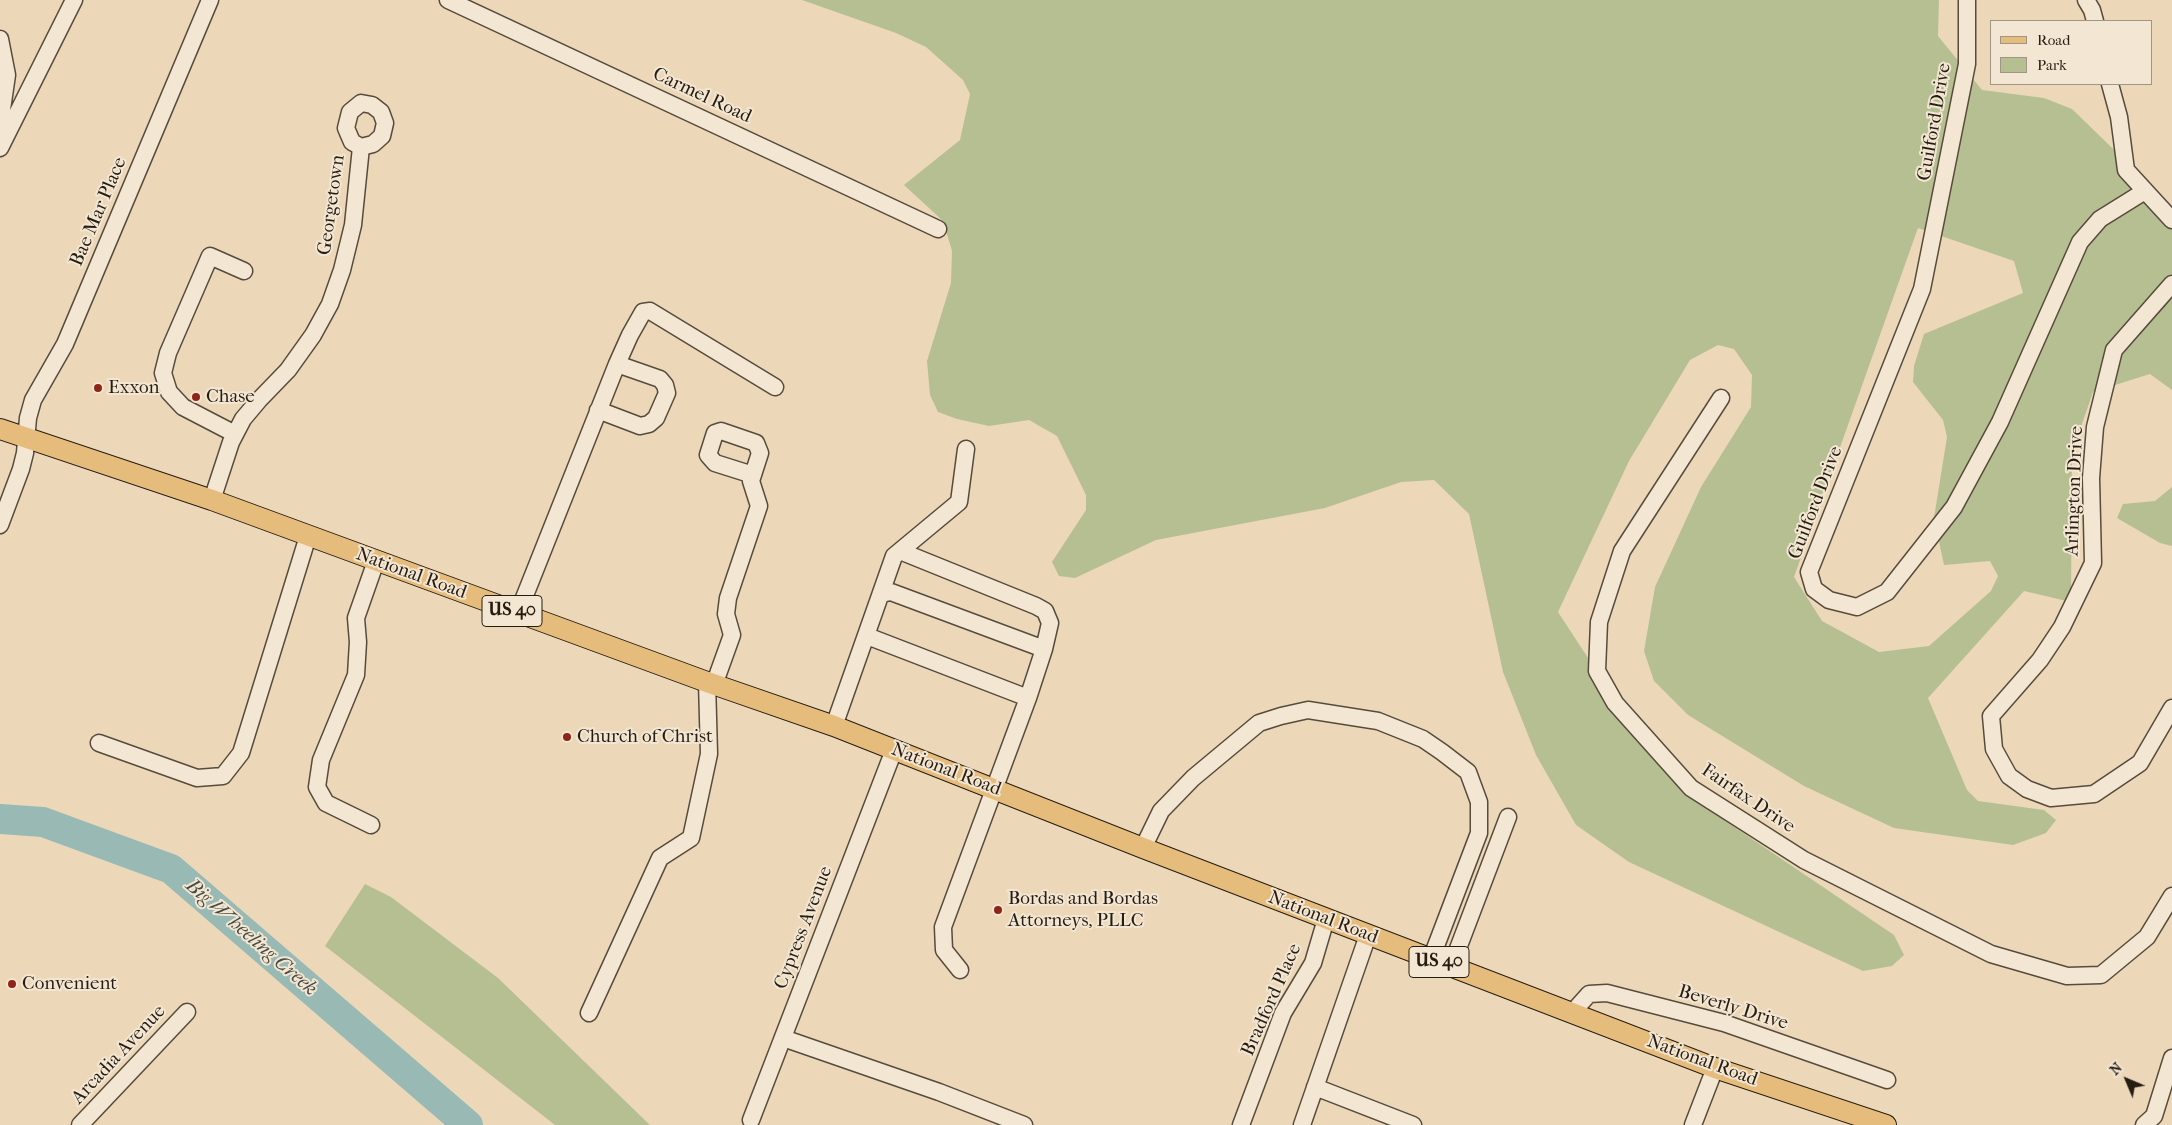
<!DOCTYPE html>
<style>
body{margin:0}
#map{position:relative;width:2172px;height:1125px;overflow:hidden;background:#ecd8b9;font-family:"IM FELL French Canon",serif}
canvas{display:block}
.legend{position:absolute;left:1990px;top:20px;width:162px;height:65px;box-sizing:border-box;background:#f3e6d2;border:1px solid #a19585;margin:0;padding:6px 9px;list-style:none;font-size:15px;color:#251c12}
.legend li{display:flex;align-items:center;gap:10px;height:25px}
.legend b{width:25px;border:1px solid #a19585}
.north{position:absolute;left:2102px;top:1055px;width:50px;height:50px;-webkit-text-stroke:4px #f3e6d2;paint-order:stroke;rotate:315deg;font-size:14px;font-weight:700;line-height:20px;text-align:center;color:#251c12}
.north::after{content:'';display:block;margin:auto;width:18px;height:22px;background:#251c12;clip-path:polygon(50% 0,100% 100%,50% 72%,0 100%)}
</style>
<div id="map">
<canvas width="2172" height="1125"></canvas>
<ul class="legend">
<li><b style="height:6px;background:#e6bc7c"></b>Road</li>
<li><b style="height:14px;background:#b6bf91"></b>Park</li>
</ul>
<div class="north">N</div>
</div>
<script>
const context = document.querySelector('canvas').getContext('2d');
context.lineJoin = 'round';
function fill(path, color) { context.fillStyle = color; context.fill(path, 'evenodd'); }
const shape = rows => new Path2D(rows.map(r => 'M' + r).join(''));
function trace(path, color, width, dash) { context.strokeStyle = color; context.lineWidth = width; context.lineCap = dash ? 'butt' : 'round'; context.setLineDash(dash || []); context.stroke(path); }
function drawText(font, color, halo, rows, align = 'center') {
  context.font = font + ' "IM FELL French Canon",serif'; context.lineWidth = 4; context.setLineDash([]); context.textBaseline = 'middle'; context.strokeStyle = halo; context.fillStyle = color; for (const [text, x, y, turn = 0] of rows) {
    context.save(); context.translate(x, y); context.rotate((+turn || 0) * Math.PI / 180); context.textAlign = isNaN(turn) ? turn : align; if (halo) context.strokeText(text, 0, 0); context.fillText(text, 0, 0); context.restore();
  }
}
fill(shape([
 [802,0,1939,0,1938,36,1982,90,2044,98,2072,109,2172,206,2172,390,2150,374,2093,392,2072,453,2071,602,2024,591,1928,698,1967,790,1978,801,2044,810,2056,820,2046,833,2013,845,1894,828,1804,786,1688,715,1654,681,1644,651,1655,587,1701,487,1751,407,1752,375,1734,349,1718,345,1690,360,1629,461,1558,612,1643,742,1687,795,1894,935,1904,955,1892,966,1863,971,1629,862,1576,825,1536,755,1503,672,1469,514,1434,480,1401,482,1325,508,1156,540,1075,578,1059,576,1052,562,1086,510,1086,495,1057,436,1029,420,989,426,957,419,938,412,930,395,927,361,951,283,952,251,943,221,904,185,960,140,970,94,963,80,926,47,896,33],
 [1918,228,2014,261,2023,293,1924,334,1914,366,1913,382,1943,420,1947,437,1934,518,1944,565,1990,561,1998,576,1991,591,1929,646,1879,652,1822,621,1794,577],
 [2172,487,2172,546,2160,543,2117,518,2123,504,2155,501],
 [365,884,391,897,498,978,650,1125,555,1125,325,946]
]), '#b6bf91');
trace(shape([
 [0,819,43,822,171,869,468,1125]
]), '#99b9b4', 30);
const minor = shape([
 [448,0,938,229],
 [1967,0,1967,64,1922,289,1809,572,1814,589,1829,600,1857,607,1887,592,1954,507,2000,422,2080,242,2100,219,2145,191],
 [2086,0,2092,10,2095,21],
 [0,39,7,75,0,123],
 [2110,84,2119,117,2126,170,2172,220],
 [0,148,74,0],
 [2172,284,2114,350,2095,427,2091,478,2093,563,2062,627,2040,660,1991,716,1994,749,2009,776,2027,789,2051,798,2094,794,2140,763,2172,708],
 [1721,398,1622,551,1599,622,1597,671,1615,703,1691,788,1804,860,1991,954,2067,976,2101,975,2147,937,2172,896],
 [598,410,640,426,649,424,656,418,667,393,665,385,660,379,617,364],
 [235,434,183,407,169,392,163,373,168,353,210,256,244,271],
 [212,500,231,442,243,419,259,400,288,370,313,335,330,304,342,270,353,225,361,147,352,142,346,128,350,112,361,103,372,105,381,112,385,123,382,136,373,144,361,147],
 [0,525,21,469,25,453,28,418,33,400,65,344,210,0],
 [900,551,1036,606,1045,611,1050,623,1044,649,1028,698,943,927,944,950,960,970],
 [881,594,891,592,1044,649],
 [518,613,617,364,630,335,643,312,650,311,775,387],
 [867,636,1028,698],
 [714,685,732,635,726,614,728,598,759,506,751,481,760,453,756,443,721,431,715,433,708,455,715,463,753,475],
 [834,726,894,556,959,502,966,449],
 [99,743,197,778,223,776,241,753,308,536],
 [371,825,326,803,317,787,321,760,356,675,358,642,356,618,376,561],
 [1143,848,1161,811,1193,778,1259,723,1281,716,1308,710,1378,721,1423,739,1442,752,1468,772,1479,802,1479,833,1431,959],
 [1451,967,1508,817],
 [589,1013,660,858,691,838,709,754,707,682],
 [1572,1013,1589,994,1607,993,1724,1023,1887,1080],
 [783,1038,939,1092,1024,1125],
 [1315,1087,1413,1125],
 [751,1120,894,750],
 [80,1125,187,1012],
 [1241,1125,1283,1013,1313,963,1326,919],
 [1302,1125,1368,935],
 [1693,1125,1715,1068],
 [2144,1125,2154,1116,2172,1058]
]);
const major = shape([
 [0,429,212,500,707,682,834,726,1143,848,1715,1068,1886,1125]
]);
trace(minor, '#574b3c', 19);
trace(major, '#251c12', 22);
trace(minor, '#f3e6d2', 16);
trace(major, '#e6bc7c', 20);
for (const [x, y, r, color] of [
 [98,388,5,"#8f2418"],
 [196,397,5,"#8f2418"],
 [567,737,5,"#8f2418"],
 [998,910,5,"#8f2418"],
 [12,984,5,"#8f2418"]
]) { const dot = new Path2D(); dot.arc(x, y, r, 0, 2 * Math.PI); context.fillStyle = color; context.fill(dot); trace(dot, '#f3e6d2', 2); }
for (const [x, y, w] of [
 [512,611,60],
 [1439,962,60]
]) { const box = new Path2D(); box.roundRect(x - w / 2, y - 15.5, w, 31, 4); context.fillStyle = '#f3e6d2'; context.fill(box); trace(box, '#251c12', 1); }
drawText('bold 18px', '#251c12', null, [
 ["US 40",512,611],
 ["US 40",1439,962]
]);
drawText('19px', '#251c12', '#f3e6d2', [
 ["Carmel Road",702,96,25],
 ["Guilford Drive",1935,122,-80],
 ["Georgetown",332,205,-82],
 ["Bae Mar Place",99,212,-67],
 ["Arlington Drive",2075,491,-88],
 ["Guilford Drive",1816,503,-69],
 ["National Road",411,574,20],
 ["National Road",946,770,21],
 ["Fairfax Drive",1748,799,34],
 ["National Road",1323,918,21],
 ["Cypress Avenue",804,928,-69],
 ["Bradford Place",1272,1000,-66],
 ["Beverly Drive",1733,1008,17],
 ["Arcadia Avenue",119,1055,-47],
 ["National Road",1702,1061,20]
]);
drawText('19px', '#251c12', '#f3e6d2', [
 ["Exxon",108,388],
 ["Chase",206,397],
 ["Church of Christ",577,737],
 ["Bordas and Bordas",1008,899],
 ["Attorneys, PLLC",1008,921],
 ["Convenient",22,984]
], 'left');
drawText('italic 20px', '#484b43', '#f3e6d2', [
 ["Big Wheeling Creek",251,938,41]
]);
</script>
